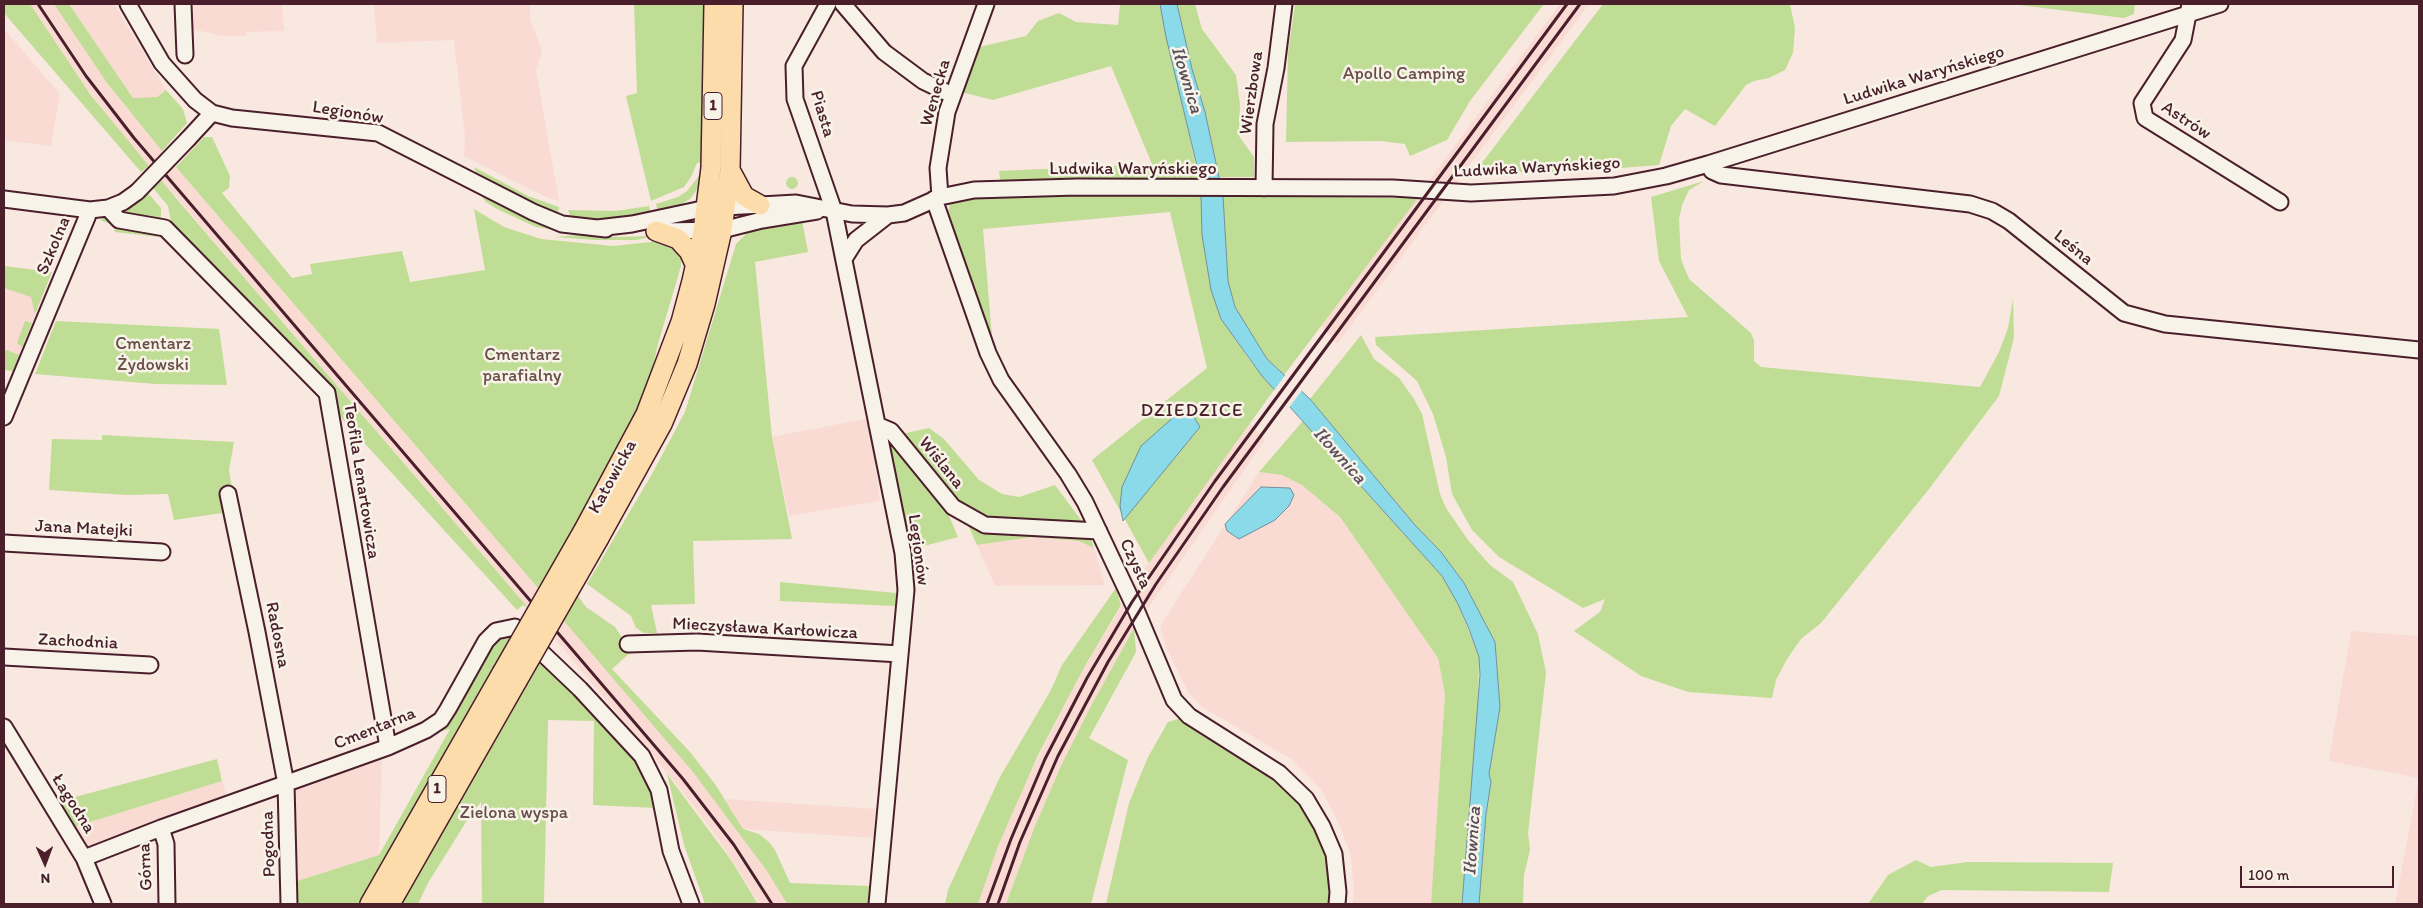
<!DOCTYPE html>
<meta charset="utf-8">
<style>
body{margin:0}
#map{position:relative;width:2423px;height:908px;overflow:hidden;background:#f8e8df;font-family:Itim,sans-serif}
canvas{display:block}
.frame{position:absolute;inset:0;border:5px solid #4a1f2b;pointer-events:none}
.north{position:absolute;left:20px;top:838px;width:50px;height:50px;-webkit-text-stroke:4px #f7f3e8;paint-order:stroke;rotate:178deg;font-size:14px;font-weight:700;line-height:20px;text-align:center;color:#4a1f2b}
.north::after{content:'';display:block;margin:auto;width:18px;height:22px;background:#4a1f2b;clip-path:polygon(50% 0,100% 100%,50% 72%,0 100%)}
.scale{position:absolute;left:2240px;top:866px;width:154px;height:22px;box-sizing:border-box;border:2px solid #4a1f2b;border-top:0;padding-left:6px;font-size:15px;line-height:18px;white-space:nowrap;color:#4a1f2b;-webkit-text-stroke:4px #f7f3e8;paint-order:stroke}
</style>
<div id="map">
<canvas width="2423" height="908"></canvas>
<div class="frame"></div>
<div class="north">N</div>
<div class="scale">100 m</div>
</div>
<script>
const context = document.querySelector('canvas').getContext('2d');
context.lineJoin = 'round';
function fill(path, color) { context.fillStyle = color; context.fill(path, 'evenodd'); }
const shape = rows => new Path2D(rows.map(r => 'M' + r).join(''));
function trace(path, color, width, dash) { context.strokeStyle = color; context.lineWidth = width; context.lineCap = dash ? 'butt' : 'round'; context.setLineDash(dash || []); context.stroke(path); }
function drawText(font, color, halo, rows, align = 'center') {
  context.font = font + ' Itim,sans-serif'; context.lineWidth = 5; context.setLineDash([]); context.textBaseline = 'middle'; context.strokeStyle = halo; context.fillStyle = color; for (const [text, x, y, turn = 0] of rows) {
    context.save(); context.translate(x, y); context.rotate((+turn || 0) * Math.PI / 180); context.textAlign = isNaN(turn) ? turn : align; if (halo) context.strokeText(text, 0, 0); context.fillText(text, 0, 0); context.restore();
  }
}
fill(shape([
 [30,4,54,4,107,83,162,151,696,772,760,859,787,904,760,904,719,840,682,791,550,633,128,141,73,71],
 [69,4,114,4,166,90,157,97,133,98],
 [188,4,282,4,284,31,246,32,246,36,222,36,188,28],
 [374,4,530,4,530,19,542,51,536,70,559,201,544,196,464,156,465,136,454,40,377,43],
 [1560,4,1589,4,1337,344,1321,326],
 [4,29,60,94,51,146,4,140],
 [4,266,52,272,13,371,4,370],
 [869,418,880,501,789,516,772,437],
 [1249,422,1265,440,1134,628,1107,677,1048,796,1006,904,978,904,998,846,1024,785,1086,664,1141,574],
 [1259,472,1282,475,1303,485,1340,517,1438,658,1445,694,1431,904,1352,904,1354,894,1351,856,1340,826,1321,789,1291,759,1202,707,1189,693,1166,648,1160,626],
 [1032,537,1079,541,1094,548,1105,585,995,586,977,545],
 [2351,631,2419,636,2419,904,2395,904,2419,778,2329,761],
 [382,756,379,855,294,882,293,788],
 [222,781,228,801,89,849,81,846,71,828],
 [725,799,876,809,873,838,743,829]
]), '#f9dbd4');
fill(shape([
 [4,4,30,4,90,94,149,166,141,172,4,13],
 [54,4,69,4,133,98,157,97,166,90,183,109,187,123,162,151,107,83],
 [634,4,704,4,701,162,697,163,691,177,684,187,651,201,626,96,637,93],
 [1120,4,1160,4,1199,179,1000,180,999,171,1152,164,1111,66,993,100,961,92,975,48,1026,36,1038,21,1059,13,1076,22,1118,25],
 [1177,4,1195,4,1202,29,1236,75,1240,105,1239,136,1254,157,1254,177,1219,177,1205,112,1192,69],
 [1295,4,1544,4,1470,101,1447,140,1410,156,1405,144,1380,141,1286,142,1288,53],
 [1603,4,1790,4,1795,28,1793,53,1785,70,1769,78,1754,81,1746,85,1715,126,1685,109,1671,126,1659,165,1569,172,1483,172,1478,168],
 [2011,4,2135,4,2134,14,2124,18],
 [204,137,212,137,230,176,229,188,222,193,292,278,312,274,310,264,402,251,410,282,485,270,474,209,504,227,541,239,613,246,661,241,673,245,681,254,681,266,658,344,649,384,611,464,538,588,176,167],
 [474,167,528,196,559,207,558,212,556,213,532,204,478,177],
 [702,172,696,191,690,199,675,208,658,213,656,204,678,197,687,191],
 '786 183a6 6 0 1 1 12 0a6 6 0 1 1-12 0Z',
 [161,180,181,204,531,611,523,605,517,610,336,412,172,227,168,206,153,188],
 [1704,181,1689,190,1682,205,1679,219,1681,259,1689,279,1751,333,1754,341,1754,361,1761,367,1980,387,1999,352,2008,328,2013,299,2014,338,1999,396,1929,489,1821,623,1801,639,1787,659,1776,680,1772,698,1688,692,1641,676,1574,631,1600,612,1605,599,1583,608,1499,557,1472,530,1452,494,1446,457,1433,414,1417,381,1376,345,1375,337,1688,317,1659,261,1651,197],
 [148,193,161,208,161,221,119,212,141,201],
 [480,194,549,228,549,229,536,227,497,209,486,202],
 [1004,195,1201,196,1202,235,1211,290,1221,319,1251,362,1274,390,1149,563,1092,460,1207,368,1170,212,983,229,993,349,947,217,950,204,967,198],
 [1223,196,1418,198,1284,375,1267,359,1235,307,1228,281],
 [649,206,651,215,602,221,571,219,568,210,615,211],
 [109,216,151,228,168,238,115,232,114,226,100,220],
 [802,220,808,252,755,262,772,437,792,539,693,541,695,604,651,605,657,633,644,633,636,628,631,616,587,584,652,474,685,412,736,244,749,231],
 [579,235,613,237,653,236,637,240,594,240,555,237],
 [4,266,52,272,35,314,31,297,4,288],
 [25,321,32,323,22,347,17,343],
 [56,321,219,329,227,385,156,384,35,374],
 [1361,335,1374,359,1399,378,1414,399,1422,414,1440,494,1446,508,1468,540,1490,565,1513,582,1538,634,1546,673,1528,833,1530,850,1524,875,1523,904,1479,904,1486,814,1491,782,1489,774,1500,707,1495,642,1464,583,1441,552,1414,524,1310,399],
 [4,349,19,355,13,371,4,370],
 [1303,421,1442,576,1458,604,1479,657,1478,703,1462,904,1431,904,1445,694,1438,658,1340,517,1302,485,1282,475,1259,472],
 [929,428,944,439,979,480,1002,494,1019,497,1055,485,1087,528,1094,548,1079,541,1032,537,977,545,959,505,902,434],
 [102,435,234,442,229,470,236,511,174,520,168,494,128,495,49,490,52,439,102,440],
 [893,443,946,509,958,537,909,550,887,444],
 [780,582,896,593,895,606,780,601],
 [1116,588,1121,605,1086,664,1038,755,998,846,978,904,945,904,948,890,1000,777,1051,690,1062,665],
 [578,596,586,607,615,627,621,636,623,648,632,651,612,669,690,752,715,784,743,829,759,834,769,842,775,850,790,883,869,886,868,904,787,904,767,871,693,772,564,621],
 [1134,628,1136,652,1089,738,1128,760,1091,904,1006,904,1035,826,1061,766,1090,708],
 [513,636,360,904,294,904,294,882,379,855,450,729,442,731,441,727,487,651,495,641],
 [541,661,643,767,653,788,657,808,593,805,594,721,548,720,544,904,482,904,481,802,471,814,428,883,418,904,402,904],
 [1181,718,1267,772,1295,796,1318,833,1330,862,1332,904,1106,904,1129,803,1148,757,1168,722],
 [217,759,222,781,71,828,60,801],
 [667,774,731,860,758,904,705,904,684,845],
 [1916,860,1931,867,1968,862,2113,863,2109,892,1942,890,1928,896,1922,904,1868,904,1888,875]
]), '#c0dd95');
const water = shape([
 [1160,4,1177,4,1192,69,1205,112,1223,196,1228,281,1235,307,1267,359,1310,399,1414,524,1441,552,1464,583,1495,642,1500,707,1489,774,1491,782,1486,814,1479,904,1462,904,1480,675,1479,657,1469,629,1458,604,1442,576,1262,376,1221,319,1211,290,1202,235,1201,196,1197,166,1166,37,1160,4],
 [1187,405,1200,427,1123,521,1120,506,1122,487,1141,446,1187,405],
 [1261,487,1290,488,1294,495,1289,506,1275,520,1239,539,1227,531,1225,524,1261,487]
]);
fill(water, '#8bdae9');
trace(water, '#718f9d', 1);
fill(shape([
 [1286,374,1303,389,1288,409,1273,392]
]), '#f8e8df');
const minor = shape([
 [128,4,162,63,195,100,212,113,232,118,378,133,533,212,562,224,606,229],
 [183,4,185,55],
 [828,4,794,66,795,99,834,211,903,553,906,590,877,904],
 [843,4,884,52,923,81,952,95],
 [2190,4,2183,40,2142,103,2145,118,2280,202],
 [188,139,212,113],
 [1708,164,1712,171,1721,175,1970,204,1992,211,2009,221,2124,313,2165,324,2419,350],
 [1264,188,1265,124,1276,68,1284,4],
 [940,197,938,168,947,112,986,4],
 [4,199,90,210,108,208,123,202,137,192],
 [934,199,988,353,1001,380,1068,474,1085,502,1137,612,1174,700,1189,716,1279,773,1306,799,1322,826,1334,854,1338,892,1337,904],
 [108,208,119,220,165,228,327,393,388,747],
 [597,228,632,224,707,208,796,203,852,214,888,215,904,213,940,197,974,190,1077,187,1393,188,1471,193,1614,186,1666,176,1708,164,2220,4],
 [662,231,722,230,762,220,817,211],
 [844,259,856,240,888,215],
 [4,417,90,210],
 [877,425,891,431,953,507,985,525,1099,531],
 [228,494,257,632,286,784,289,904],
 [4,543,162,552],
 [628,644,697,642,900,654],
 [4,657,150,665],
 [4,727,84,858,103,904],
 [161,828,166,844,167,904],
 [84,858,161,828,388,747,426,730,441,720,448,709,486,641,496,631,515,627,580,689,642,756,659,790,671,851,691,904]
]);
const major = shape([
 [730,170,744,196,760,205],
 [656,231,678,239,689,251,696,266],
 [585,528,646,414,681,322,692,281,703,231,711,168,714,4],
 [599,538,662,424,687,364,705,304,722,230,730,170,733,4],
 [370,904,502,673],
 [390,904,517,681]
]);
trace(minor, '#4a1f2b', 19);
trace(major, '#4a1f2b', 22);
trace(minor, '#f7f3e8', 15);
trace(major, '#fddcac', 19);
trace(shape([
 [38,4,86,76,134,138,683,779,734,845,772,904],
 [987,904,1011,839,1045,759,1087,678,1132,602,1215,481,1567,4],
 [998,904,1020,842,1058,756,1108,662,1156,584,1223,487,1580,4]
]), '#4a1f2b', 3);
const minorBridge = shape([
 [137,192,188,139]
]);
const majorBridge = shape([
 [502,673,585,528],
 [517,681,599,538]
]);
trace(minorBridge, '#4a1f2b', 19, []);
trace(majorBridge, '#4a1f2b', 22, []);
trace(minorBridge, '#f7f3e8', 15);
trace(majorBridge, '#fddcac', 19);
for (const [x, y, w] of [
 [713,106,18],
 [437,789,18]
]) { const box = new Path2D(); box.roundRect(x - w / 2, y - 13.5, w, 27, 4); context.fillStyle = '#f7f3e8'; context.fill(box); trace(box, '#4a1f2b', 1); }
drawText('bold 16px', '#4a1f2b', null, [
 ["1",713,106],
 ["1",437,789]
]);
drawText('18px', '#684e46', '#f7f3e8', [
 ["Apollo Camping",1404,74],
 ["Cmentarz",153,344],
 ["Żydowski",153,365],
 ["Cmentarz",522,355],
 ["parafialny",522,376],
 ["Zielona wyspa",514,813]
]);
drawText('18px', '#4a1f2b', '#f7f3e8', [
 ["Ludwika Waryńskiego",1924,76,-17],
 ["Wenecka",936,93,-74],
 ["Wierzbowa",1252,93,-82],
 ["Legionów",348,113,9],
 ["Piasta",822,114,73],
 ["Astrów",2186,121,33],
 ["Ludwika Waryńskiego",1537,168,-3],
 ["Ludwika Waryńskiego",1133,169],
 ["Szkolna",54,246,-67],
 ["Leśna",2073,248,39],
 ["Wiślana",941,463,51],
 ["Katowicka",613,477,-61],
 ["Teofila Lenartowicza",361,481,81],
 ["Jana Matejki",84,529,3],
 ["Legionów",918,550,82],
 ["Czysta",1135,564,65],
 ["Mieczysława Karłowicza",765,629,3],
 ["Radosna",277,635,79],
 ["Zachodnia",78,642,3],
 ["Cmentarna",375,729,-22],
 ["Łagodna",73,804,58],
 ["Pogodna",269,844,-92],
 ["Górna",146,867,-93]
]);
drawText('italic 19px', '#5a4e5a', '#f7f3e8', [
 ["Iłownica",1186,80,73],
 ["Iłownica",1339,456,48],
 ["Iłownica",1473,841,-86]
]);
context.letterSpacing = '1px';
drawText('19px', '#4a1f2b', '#f7f3e8', [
 ["DZIEDZICE",1192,411]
]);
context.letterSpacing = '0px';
</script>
